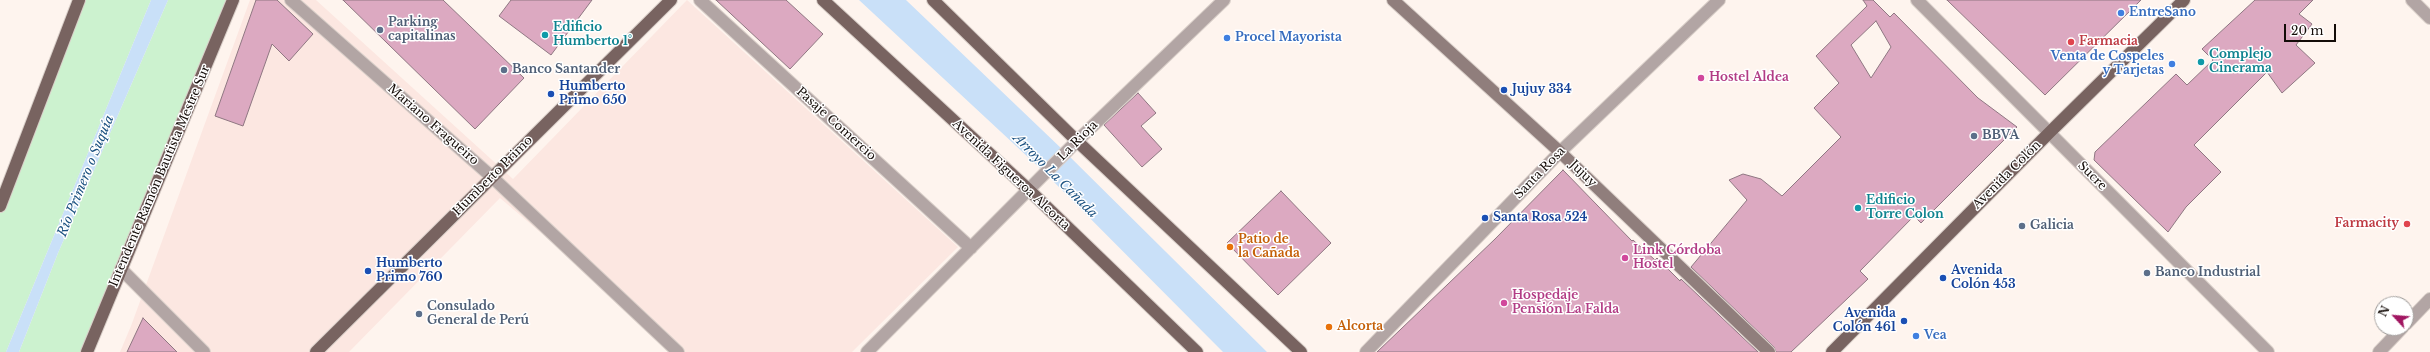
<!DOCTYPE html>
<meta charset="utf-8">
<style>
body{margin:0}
#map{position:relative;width:2430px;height:352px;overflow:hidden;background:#fef4ee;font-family:"Libre Baskerville",serif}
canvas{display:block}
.north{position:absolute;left:2374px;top:296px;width:40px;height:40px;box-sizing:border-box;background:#fff;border:1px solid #a19e9c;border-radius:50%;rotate:296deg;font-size:11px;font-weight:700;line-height:16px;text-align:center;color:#140c08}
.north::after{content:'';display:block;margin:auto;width:14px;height:18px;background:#a11661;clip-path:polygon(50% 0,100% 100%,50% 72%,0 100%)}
.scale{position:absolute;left:2284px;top:24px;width:52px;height:18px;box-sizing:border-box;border:2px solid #140c08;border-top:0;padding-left:5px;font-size:12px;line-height:14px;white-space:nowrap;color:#140c08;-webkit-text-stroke:3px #fff;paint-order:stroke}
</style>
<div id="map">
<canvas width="2430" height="352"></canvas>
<div class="north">N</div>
<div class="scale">20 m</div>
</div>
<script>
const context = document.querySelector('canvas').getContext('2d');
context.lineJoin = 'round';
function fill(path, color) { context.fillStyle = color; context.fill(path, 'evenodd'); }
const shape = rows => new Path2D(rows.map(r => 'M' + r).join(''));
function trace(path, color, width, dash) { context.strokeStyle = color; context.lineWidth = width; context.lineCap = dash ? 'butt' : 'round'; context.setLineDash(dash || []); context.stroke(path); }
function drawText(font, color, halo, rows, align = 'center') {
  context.font = font + ' "Libre Baskerville",serif'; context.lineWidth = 3; context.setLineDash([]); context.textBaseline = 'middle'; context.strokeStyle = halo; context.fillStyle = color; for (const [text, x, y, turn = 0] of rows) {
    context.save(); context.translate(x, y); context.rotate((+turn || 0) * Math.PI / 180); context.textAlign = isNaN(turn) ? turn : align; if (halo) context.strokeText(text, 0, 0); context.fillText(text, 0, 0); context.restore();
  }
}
fill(shape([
 [250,0,316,0,513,179,687,0,958,247,852,352,681,352,500,198,349,352,120,352,131,326]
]), '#fce7e1');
fill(shape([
 [79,0,151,0,6,352,0,352,0,206],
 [168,0,233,0,87,352,19,352,58,253]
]), '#ccf2cf');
fill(shape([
 [151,0,168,0,58,253,19,352,6,352],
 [859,0,906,0,1063,150,1267,352,1223,352,1043,171]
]), '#c9e0f8');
const building = shape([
 [256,0,277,0,313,34,289,61,272,44,243,126,215,116,256,0],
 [343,0,443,0,524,78,475,129,343,0],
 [511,0,592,0,551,55,499,16,511,0],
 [716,0,786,0,823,34,790,69,716,0],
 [1863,0,1873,0,1890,17,1894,13,1978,98,2017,127,1921,223,1914,216,1860,271,1868,279,1791,352,1776,352,1774,347,1691,267,1747,200,1729,180,1743,174,1761,179,1782,196,1841,137,1814,108,1839,83,1816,56,1867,6,1863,0],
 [1876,21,1891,47,1871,78,1851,45,1876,21],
 [1947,0,2141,0,2045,95,1947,0],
 [2255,0,2313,0,2299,14,2312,24,2296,45,2315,63,2282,93,2267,72,2194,145,2221,172,2186,207,2168,232,2094,160,2095,152,2176,74,2187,85,2213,60,2202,49,2255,0],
 [1138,93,1156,113,1141,126,1162,149,1142,167,1104,125,1138,93],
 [1563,170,1632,241,1633,240,1655,260,1657,258,1680,281,1681,279,1758,352,1377,352,1495,239,1563,170],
 [1281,191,1331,243,1278,295,1227,243,1281,191],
 [143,318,177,352,127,352,143,318]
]);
fill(building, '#dca9c1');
trace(building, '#8f7782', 1);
const street = shape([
 [291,0,492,177,678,352],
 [700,0,971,248],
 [1917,0,2268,352],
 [2412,0,2430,18],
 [121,269,204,352],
 [2406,324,2430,299],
 [867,352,1077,141,1224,0],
 [1366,352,1560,152,1719,0],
 [2379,352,2402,328]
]);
const secondary = shape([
 [1393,0,1560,152,1769,352]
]);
const primary = shape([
 [823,0,1030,191,1197,352],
 [933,0,1077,141,1301,352],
 [0,206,79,0],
 [87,352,233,0],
 [316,352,671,0],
 [1832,352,2049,133,2184,0]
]);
trace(street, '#d9cfc9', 14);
trace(secondary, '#d9cfc9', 14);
trace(primary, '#d9cfc9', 14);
trace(street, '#b2a5a4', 12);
trace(secondary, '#907e7c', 12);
trace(primary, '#786360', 12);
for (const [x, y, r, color] of [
 [2121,13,4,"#3f7fe0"],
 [380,30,4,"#5c6f8a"],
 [545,35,4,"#0f9aa8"],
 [1227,38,4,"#3f7fe0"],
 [2071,42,4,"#e0444e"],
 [2201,62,4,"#0f9aa8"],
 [2172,64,4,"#3f7fe0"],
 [504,70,4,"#5c6f8a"],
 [1701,78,4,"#d1479c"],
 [1504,90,4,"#1a4fb4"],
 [551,94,4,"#1a4fb4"],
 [1974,136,4,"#5c6f8a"],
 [1858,208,4,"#0f9aa8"],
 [1485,218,4,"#1a4fb4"],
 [2407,224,4,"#e0444e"],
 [2022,226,4,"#5c6f8a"],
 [1230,247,4,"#e8710a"],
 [1625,258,4,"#d1479c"],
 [368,271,4,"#1a4fb4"],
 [2147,273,4,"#5c6f8a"],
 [1943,278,4,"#1a4fb4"],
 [1504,303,4,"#d1479c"],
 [419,314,4,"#5c6f8a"],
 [1904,321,4,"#1a4fb4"],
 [1329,327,4,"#e8710a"],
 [1916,336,4,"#3f7fe0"]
]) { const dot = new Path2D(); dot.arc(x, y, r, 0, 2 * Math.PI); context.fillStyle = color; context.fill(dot); trace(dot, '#fff', 1.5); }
drawText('bold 12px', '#366cbe', '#fff', [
 ["EntreSano",2129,13],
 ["Procel Mayorista",1235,38],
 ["Venta de Cospeles",2164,57,"right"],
 ["y Tarjetas",2164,71,"right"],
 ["Vea",1924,336]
], 'left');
drawText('bold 12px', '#4e5e75', '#fff', [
 ["Parking",388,23],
 ["capitalinas",388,37],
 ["Banco Santander",512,70],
 ["BBVA",1982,136],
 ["Galicia",2030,226],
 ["Banco Industrial",2155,273],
 ["Consulado",427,307],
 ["General de Perú",427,321]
], 'left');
drawText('bold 12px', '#0d838f', '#fff', [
 ["Edificio",553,28],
 ["Humberto 1°",553,42],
 ["Complejo",2209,55],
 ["Cinerama",2209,69],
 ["Edificio",1866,201],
 ["Torre Colon",1866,215]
], 'left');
drawText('bold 12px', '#be3a42', '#fff', [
 ["Farmacia",2079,42],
 ["Farmacity",2399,224,"right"]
], 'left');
drawText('bold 12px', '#b23c85', '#fff', [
 ["Hostel Aldea",1709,78],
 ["Link Córdoba",1633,251],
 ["Hostel",1633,265],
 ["Hospedaje",1512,296],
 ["Pensión La Falda",1512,310]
], 'left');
drawText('bold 12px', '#164399', '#fff', [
 ["Humberto",559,87],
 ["Primo 650",559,101],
 ["Jujuy 334",1512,90],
 ["Santa Rosa 524",1493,218],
 ["Humberto",376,264],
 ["Primo 760",376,278],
 ["Avenida",1951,271],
 ["Colón 453",1951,285],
 ["Avenida",1896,314,"right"],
 ["Colón 461",1896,328,"right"]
], 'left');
drawText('12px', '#140c08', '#fff', [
 ["Pasaje Comercio",836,124,42],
 ["Mariano Fragueiro",433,125,41],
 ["La Rioja",1078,141,-45],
 ["Santa Rosa",1540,173,-46],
 ["Jujuy",1583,174,44],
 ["Avenida Figueroa Alcorta",1011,175,43],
 ["Avenida Colón",2007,175,-45],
 ["Intendente Ramón Bautista Mestre Sur",160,176,-67],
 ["Humberto Primo",493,176,-45],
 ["Sucre",2092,176,45]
]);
drawText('bold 12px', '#c56008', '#fff', [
 ["Patio de",1238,240],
 ["la Cañada",1238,254],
 ["Alcorta",1337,327]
], 'left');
drawText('italic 13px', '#1b5181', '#fff', [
 ["Río Primero o Suquía",86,176,-68],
 ["Arroyo La Cañada",1055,176,45]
]);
</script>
